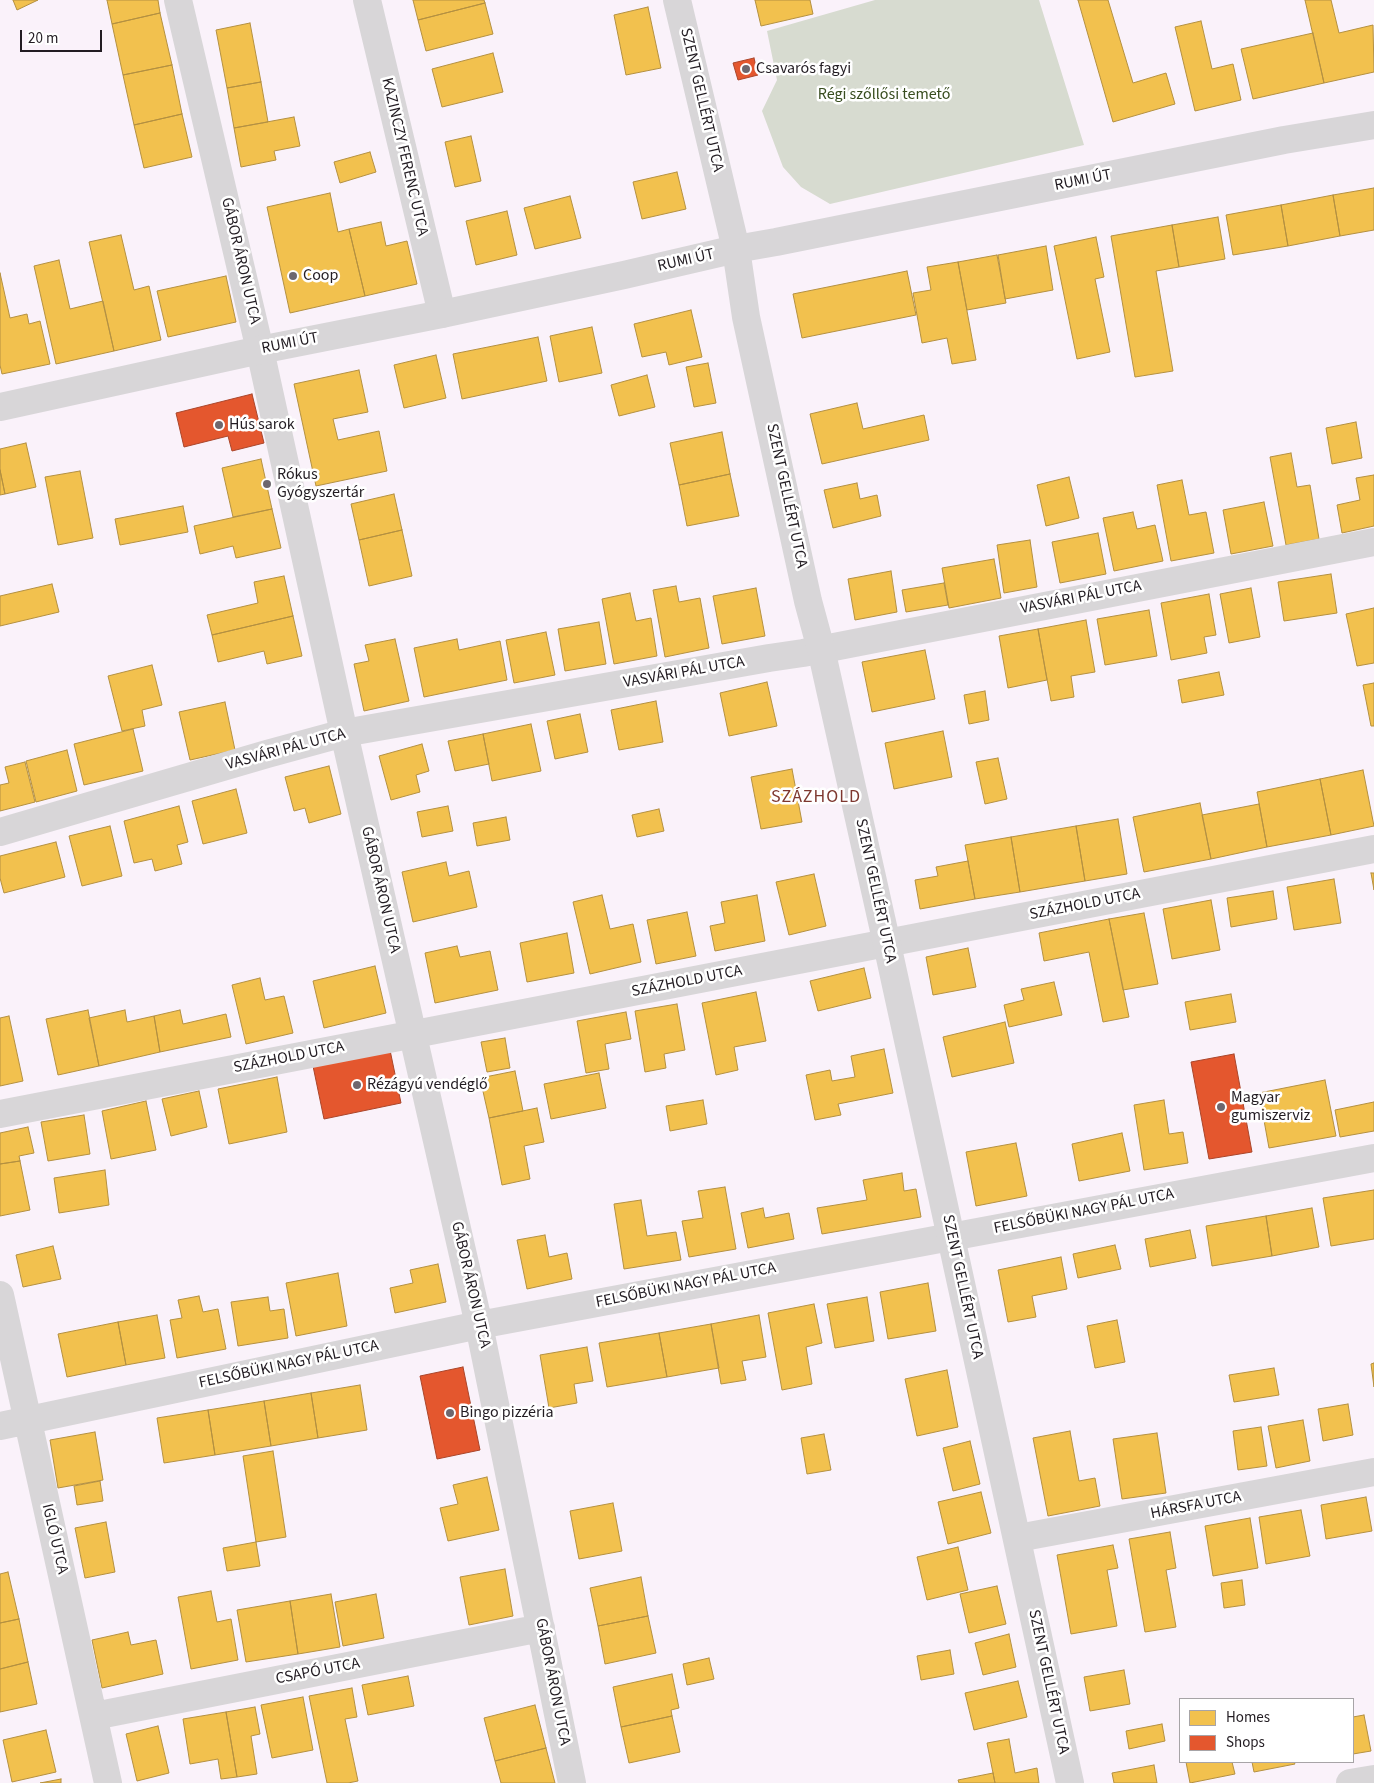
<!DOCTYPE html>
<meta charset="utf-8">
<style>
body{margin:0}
#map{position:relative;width:1374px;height:1783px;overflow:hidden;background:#faf2fa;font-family:"Source Sans 3",sans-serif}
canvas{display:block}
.legend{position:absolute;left:1179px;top:1698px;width:175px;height:65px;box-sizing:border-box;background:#fff;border:1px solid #a7a4a7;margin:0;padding:6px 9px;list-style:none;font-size:15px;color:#221c22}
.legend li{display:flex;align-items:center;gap:10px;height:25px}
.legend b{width:25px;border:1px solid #a7a4a7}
.scale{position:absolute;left:20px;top:30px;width:82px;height:22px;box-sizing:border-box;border:2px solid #221c22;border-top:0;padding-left:6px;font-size:15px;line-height:18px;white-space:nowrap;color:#221c22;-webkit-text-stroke:4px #fff;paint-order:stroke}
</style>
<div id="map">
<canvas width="1374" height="1783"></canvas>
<ul class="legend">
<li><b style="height:14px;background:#f2c14e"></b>Homes</li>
<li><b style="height:14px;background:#e4572e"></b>Shops</li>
</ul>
<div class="scale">20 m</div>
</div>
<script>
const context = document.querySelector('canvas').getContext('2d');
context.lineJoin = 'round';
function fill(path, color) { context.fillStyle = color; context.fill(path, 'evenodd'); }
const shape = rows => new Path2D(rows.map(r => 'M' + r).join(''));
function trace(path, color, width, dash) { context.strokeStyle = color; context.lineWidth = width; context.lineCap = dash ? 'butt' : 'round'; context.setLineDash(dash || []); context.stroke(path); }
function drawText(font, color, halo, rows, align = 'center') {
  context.font = font + ' "Source Sans 3",sans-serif'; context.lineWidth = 5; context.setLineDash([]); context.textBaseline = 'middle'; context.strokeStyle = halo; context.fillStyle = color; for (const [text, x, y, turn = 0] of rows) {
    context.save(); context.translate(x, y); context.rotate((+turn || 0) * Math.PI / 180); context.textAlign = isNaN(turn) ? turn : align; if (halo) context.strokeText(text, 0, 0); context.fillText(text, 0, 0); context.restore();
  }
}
fill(shape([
 [875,0,1039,0,1084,145,830,204,801,187,783,167,762,111,777,80,767,31]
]), '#d7dbd0');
const homes = shape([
 [13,0,38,0,17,10,13,0],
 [107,0,158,0,160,13,112,24,107,0],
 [413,0,484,0,485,3,418,20,413,0],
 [755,0,810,0,813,14,761,26,755,0],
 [1078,0,1108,0,1133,83,1166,73,1175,104,1113,122,1078,0],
 [1305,0,1331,0,1339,33,1373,25,1374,72,1324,83,1305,0],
 [485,3,493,34,426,51,418,20,485,3],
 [648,7,661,68,626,75,614,15,648,7],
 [160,13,172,65,123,75,112,24,160,13],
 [1201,21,1212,69,1233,64,1241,100,1195,111,1175,27,1201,21],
 [250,23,261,82,227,88,216,30,250,23],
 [1313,33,1324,83,1253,99,1241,49,1313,33],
 [493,53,503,92,442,107,432,69,493,53],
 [172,65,182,114,134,125,123,75,172,65],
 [261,82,268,122,234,128,227,88,261,82],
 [182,114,192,157,144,168,134,125,182,114],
 [294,117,300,146,274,151,276,160,241,167,234,128,294,117],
 [471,136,481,181,455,187,445,142,471,136],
 [370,152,376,172,340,183,334,162,370,152],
 [677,172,686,209,642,219,633,182,677,172],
 [1374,188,1374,230,1340,236,1333,195,1374,188],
 [330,193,338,232,349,229,365,296,290,313,267,207,330,193],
 [1333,195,1340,236,1288,246,1281,205,1333,195],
 [570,196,581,238,535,249,524,208,570,196],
 [1281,205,1288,246,1233,255,1226,215,1281,205],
 [507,211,517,255,476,265,466,221,507,211],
 [1218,217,1225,259,1179,267,1172,225,1218,217],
 [381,222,386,246,407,241,417,284,365,296,349,229,381,222],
 [1172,225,1179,267,1156,271,1173,371,1135,377,1111,236,1172,225],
 [121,235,134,290,149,286,161,340,114,351,89,242,121,235],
 [1096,237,1104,277,1095,279,1110,352,1077,359,1054,246,1096,237],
 [1046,246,1053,290,1005,299,998,255,1046,246],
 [997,255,1006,303,967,310,958,262,997,255],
 [59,260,70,309,103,301,114,351,56,364,34,266,59,260],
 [958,262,976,360,952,364,947,338,922,343,913,293,931,290,927,267,958,262],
 [907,271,916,315,802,338,793,294,907,271],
 [0,273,10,318,27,314,29,324,40,321,50,364,2,374,0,365,0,273],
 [226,276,236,322,168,337,157,291,226,276],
 [691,310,702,357,669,365,666,352,642,357,634,324,691,310],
 [592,327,602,373,559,382,550,336,592,327],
 [538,337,547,381,462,399,453,354,538,337],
 [436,355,446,398,404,408,394,365,436,355],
 [708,363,716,403,694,407,686,367,708,363],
 [359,370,368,412,333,419,338,440,379,431,387,471,316,486,294,384,359,370],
 [647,375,655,407,619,416,611,385,647,375],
 [857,403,863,429,924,415,929,440,822,464,810,414,857,403],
 [1356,422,1362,458,1332,464,1326,428,1356,422],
 [722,432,730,474,679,485,670,443,722,432],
 [26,443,36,487,5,494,0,470,0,449,26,443],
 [1291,453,1297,487,1310,485,1319,539,1286,545,1270,457,1291,453],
 [261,459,272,509,233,517,222,468,261,459],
 [0,470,5,494,0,495,0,470],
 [80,471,93,538,58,545,45,477,80,471],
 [730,474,739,516,687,526,679,485,730,474],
 [1374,475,1374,526,1342,533,1337,505,1360,500,1356,478,1374,475],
 [1069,477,1079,518,1046,526,1037,485,1069,477],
 [1182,480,1189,515,1206,512,1214,553,1171,561,1157,485,1182,480],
 [857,483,860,499,877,495,881,516,833,528,824,490,857,483],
 [394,494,402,530,359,540,351,504,394,494],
 [1264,502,1273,546,1231,554,1223,510,1264,502],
 [183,506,188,532,120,545,115,519,183,506],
 [272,509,281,548,236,558,233,546,200,554,194,526,272,509],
 [1133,512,1137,529,1155,525,1163,561,1114,571,1103,518,1133,512],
 [402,530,412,576,369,586,359,540,402,530],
 [1098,533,1106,574,1060,583,1052,542,1098,533],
 [1030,540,1037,587,1004,593,997,545,1030,540],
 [994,559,1001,598,949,608,942,568,994,559],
 [891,571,897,612,855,620,848,579,891,571],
 [1331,574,1337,613,1284,621,1278,582,1331,574],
 [284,576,293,616,212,635,207,615,258,603,254,582,284,576],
 [944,583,948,605,906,612,902,590,944,583],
 [52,584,59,612,0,626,0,596,52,584],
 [676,586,679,602,700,598,709,648,665,657,653,590,676,586],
 [756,588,765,636,722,644,713,596,756,588],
 [1251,588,1260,637,1229,643,1220,594,1251,588],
 [630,593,636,621,651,618,657,656,614,664,602,599,630,593],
 [1209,594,1216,635,1204,637,1207,653,1171,660,1161,603,1209,594],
 [1374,608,1374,663,1357,666,1346,614,1374,608],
 [1149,610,1157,656,1105,665,1097,619,1149,610],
 [293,616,302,656,267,664,264,651,218,662,212,635,293,616],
 [1086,620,1095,672,1071,676,1074,697,1051,701,1038,629,1086,620],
 [599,622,606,664,565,671,558,629,599,622],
 [1038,629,1047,680,1008,688,999,636,1038,629],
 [546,632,555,675,514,683,506,640,546,632],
 [395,639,409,701,364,711,354,664,369,661,365,645,395,639],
 [457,639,459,650,500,641,507,680,424,697,414,648,457,639],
 [925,650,935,699,872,712,862,662,925,650],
 [152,665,162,705,142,710,145,726,122,731,108,676,152,665],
 [1219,672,1224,695,1182,703,1178,680,1219,672],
 [767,682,777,726,729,736,720,693,767,682],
 [1374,683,1374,726,1371,726,1363,685,1374,683],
 [985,691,989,720,969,724,964,695,985,691],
 [656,701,663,742,619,750,611,710,656,701],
 [225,702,235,750,190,760,179,712,225,702],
 [580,714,588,752,555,759,547,721,580,714],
 [531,724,541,771,492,781,483,734,531,724],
 [133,729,143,771,84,785,74,744,133,729],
 [943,731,952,777,894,789,885,743,943,731],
 [483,734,489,764,455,771,448,741,483,734],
 [422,744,429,771,416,775,420,792,391,800,379,756,422,744],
 [67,750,77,791,36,802,26,761,67,750],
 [998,758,1007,799,985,804,976,762,998,758],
 [25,762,35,802,0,811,0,785,9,783,5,767,25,762],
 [329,766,341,814,309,823,305,808,294,811,285,777,329,766],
 [792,769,802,822,761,829,751,777,792,769],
 [1363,770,1374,826,1331,835,1320,779,1363,770],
 [1320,779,1331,835,1267,847,1257,792,1320,779],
 [236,789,247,833,203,844,192,801,236,789],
 [1200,803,1211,859,1144,872,1133,817,1200,803],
 [1259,804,1267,847,1211,859,1202,815,1259,804],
 [179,806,188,842,177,845,182,864,155,871,152,859,134,863,124,821,179,806],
 [448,806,453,831,422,837,417,812,448,806],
 [659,809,664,831,637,837,632,815,659,809],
 [506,817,510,840,477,846,473,823,506,817],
 [1118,819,1127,874,1085,881,1076,826,1118,819],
 [110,826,122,876,82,886,69,836,110,826],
 [1076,826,1085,881,1020,892,1011,837,1076,826],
 [1011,837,1020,892,975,899,965,845,1011,837],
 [56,842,65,877,4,893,0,878,0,856,56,842],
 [968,861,975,899,920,909,915,880,938,876,936,867,968,861],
 [446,862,449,876,469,871,477,907,413,922,402,872,446,862],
 [1371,873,1374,873,1374,890,1371,873],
 [814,874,826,926,789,935,776,882,814,874],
 [1334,879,1341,923,1294,930,1287,887,1334,879],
 [1273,891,1277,919,1231,927,1227,898,1273,891],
 [602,895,610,929,633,924,641,962,590,974,573,902,602,895],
 [757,895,765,941,715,951,710,926,725,923,721,902,757,895],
 [1211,900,1220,950,1172,959,1163,909,1211,900],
 [687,912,696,956,656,964,647,920,687,912],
 [1144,913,1158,984,1123,990,1109,919,1144,913],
 [1109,919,1129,1017,1103,1022,1089,952,1044,961,1039,933,1109,919],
 [567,933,574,973,527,982,520,943,567,933],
 [457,946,460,957,490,951,498,990,435,1003,425,953,457,946],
 [968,948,976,987,933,995,926,957,968,948],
 [375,966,386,1013,324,1028,313,981,375,966],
 [864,968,871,998,818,1011,810,981,864,968],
 [260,978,265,1000,284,996,293,1033,246,1044,232,985,260,978],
 [1054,982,1062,1015,1009,1027,1004,1005,1024,1000,1021,989,1054,982],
 [756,992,766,1041,734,1047,738,1070,716,1075,702,1003,756,992],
 [1231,994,1236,1022,1190,1030,1185,1002,1231,994],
 [677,1004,685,1050,664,1054,666,1068,645,1072,635,1011,677,1004],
 [88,1010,99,1066,58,1075,46,1019,88,1010],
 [125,1010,127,1022,154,1016,160,1052,99,1066,89,1018,125,1010],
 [180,1010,183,1024,226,1014,231,1037,160,1052,154,1016,180,1010],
 [626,1012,631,1039,605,1044,609,1069,586,1073,577,1021,626,1012],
 [9,1016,23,1081,0,1086,0,1018,9,1016],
 [1005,1022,1014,1063,952,1077,943,1037,1005,1022],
 [505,1038,510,1068,487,1072,481,1042,505,1038],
 [884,1049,893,1093,838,1104,841,1115,815,1120,806,1075,830,1070,832,1081,855,1077,851,1056,884,1049],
 [515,1071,523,1111,489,1118,480,1078,515,1071],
 [599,1073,606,1108,551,1119,544,1084,599,1073],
 [277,1077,287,1132,229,1144,218,1089,277,1077],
 [1325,1080,1336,1136,1269,1148,1259,1093,1325,1080],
 [199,1091,207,1127,171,1136,162,1099,199,1091],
 [703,1100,707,1124,670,1131,666,1106,703,1100],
 [1164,1100,1169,1134,1183,1132,1188,1163,1144,1170,1134,1105,1164,1100],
 [146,1101,156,1150,111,1159,102,1111,146,1101],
 [1374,1102,1374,1131,1340,1137,1335,1110,1374,1102],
 [537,1108,544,1142,524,1146,530,1179,502,1185,489,1118,537,1108],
 [84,1115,90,1154,48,1161,41,1122,84,1115],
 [28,1127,34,1153,19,1156,20,1161,0,1164,0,1133,28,1127],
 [1122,1133,1130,1171,1079,1181,1072,1144,1122,1133],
 [1016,1143,1027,1196,976,1206,966,1152,1016,1143],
 [20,1161,30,1210,0,1216,0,1164,20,1161],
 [105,1170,109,1205,59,1213,54,1178,105,1170],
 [902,1173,904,1191,916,1189,921,1217,822,1234,817,1208,867,1200,863,1180,902,1173],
 [725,1187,736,1249,689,1257,682,1221,703,1218,698,1191,725,1187],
 [1374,1190,1374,1239,1331,1246,1323,1198,1374,1190],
 [641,1200,647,1236,676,1232,681,1260,624,1269,614,1204,641,1200],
 [763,1208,765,1218,789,1213,794,1239,748,1248,741,1213,763,1208],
 [1312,1208,1319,1247,1272,1256,1266,1216,1312,1208],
 [1266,1216,1272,1256,1212,1266,1206,1226,1266,1216],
 [1190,1230,1196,1258,1150,1267,1145,1239,1190,1230],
 [545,1235,549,1257,567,1253,572,1279,527,1289,517,1240,545,1235],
 [1115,1245,1121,1269,1078,1278,1073,1254,1115,1245],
 [53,1246,61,1279,23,1287,16,1255,53,1246],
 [1061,1257,1067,1289,1032,1296,1036,1317,1008,1322,998,1270,1061,1257],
 [438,1264,446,1302,395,1313,390,1288,413,1283,410,1270,438,1264],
 [338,1273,347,1326,296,1336,286,1283,338,1273],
 [928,1283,936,1331,888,1339,880,1292,928,1283],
 [199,1296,203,1312,218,1309,226,1349,177,1358,170,1320,182,1318,178,1300,199,1296],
 [268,1297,270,1311,284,1309,288,1338,238,1346,231,1302,268,1297],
 [867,1297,874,1341,835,1348,827,1304,867,1297],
 [814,1304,822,1343,806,1347,812,1384,782,1390,768,1313,814,1304],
 [157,1315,165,1358,126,1365,118,1322,157,1315],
 [759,1315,766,1357,742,1361,746,1380,721,1384,711,1324,759,1315],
 [1117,1320,1125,1362,1095,1368,1087,1326,1117,1320],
 [118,1322,126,1365,67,1377,58,1334,118,1322],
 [711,1324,719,1368,667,1377,659,1333,711,1324],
 [659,1333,667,1377,607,1387,599,1343,659,1333],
 [587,1347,593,1381,574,1384,577,1403,549,1408,540,1355,587,1347],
 [1374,1363,1374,1387,1371,1364,1374,1363],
 [1274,1368,1279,1395,1234,1402,1229,1375,1274,1368],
 [947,1370,958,1427,917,1436,905,1379,947,1370],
 [360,1385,367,1430,318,1438,311,1393,360,1385],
 [311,1393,318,1438,271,1446,264,1401,311,1393],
 [264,1401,271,1446,215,1455,208,1410,264,1401],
 [1348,1404,1353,1435,1323,1441,1318,1409,1348,1404],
 [208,1410,215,1455,164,1463,157,1418,208,1410],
 [1303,1420,1310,1461,1276,1468,1268,1426,1303,1420],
 [1261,1427,1267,1466,1238,1470,1233,1431,1261,1427],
 [1070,1431,1079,1481,1095,1478,1100,1506,1048,1516,1033,1438,1070,1431],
 [95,1432,103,1480,58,1488,50,1440,95,1432],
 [1157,1433,1166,1493,1122,1499,1113,1439,1157,1433],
 [824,1434,831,1470,807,1474,801,1438,824,1434],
 [970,1441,980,1484,953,1491,943,1448,970,1441],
 [273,1451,286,1537,256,1542,243,1456,273,1451],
 [487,1477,499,1530,448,1541,440,1508,458,1504,453,1485,487,1477],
 [100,1481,103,1501,77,1505,74,1486,100,1481],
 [981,1492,991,1533,948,1544,938,1502,981,1492],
 [1366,1497,1372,1531,1326,1539,1321,1505,1366,1497],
 [613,1503,622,1551,579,1559,570,1511,613,1503],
 [1301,1510,1310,1556,1266,1564,1259,1517,1301,1510],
 [1250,1518,1258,1568,1213,1576,1205,1526,1250,1518],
 [106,1522,115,1572,85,1578,75,1528,106,1522],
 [1170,1532,1176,1568,1166,1570,1176,1627,1145,1632,1129,1539,1170,1532],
 [256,1542,260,1566,227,1571,223,1548,256,1542],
 [1113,1545,1118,1568,1107,1570,1117,1626,1071,1634,1057,1555,1113,1545],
 [958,1547,968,1590,927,1600,917,1557,958,1547],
 [505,1569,513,1616,469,1625,460,1577,505,1569],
 [8,1572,19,1619,0,1623,0,1574,8,1572],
 [641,1577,648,1616,598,1626,590,1588,641,1577],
 [1242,1580,1245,1605,1224,1608,1221,1583,1242,1580],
 [997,1586,1006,1624,969,1633,960,1594,997,1586],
 [211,1591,217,1622,231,1619,238,1660,191,1669,178,1597,211,1591],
 [331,1594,340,1647,298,1654,290,1601,331,1594],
 [376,1594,384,1638,343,1646,335,1602,376,1594],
 [290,1601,298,1654,246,1662,237,1610,290,1601],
 [648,1616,656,1653,605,1664,598,1626,648,1616],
 [19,1619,28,1662,0,1669,0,1623,19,1619],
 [128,1632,131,1645,156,1640,163,1674,102,1688,92,1640,128,1632],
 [1009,1634,1016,1667,983,1675,975,1643,1009,1634],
 [950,1650,954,1674,921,1680,917,1656,950,1650],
 [709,1658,714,1679,687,1685,683,1664,709,1658],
 [28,1662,37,1704,0,1712,0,1669,28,1662],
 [1124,1670,1130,1704,1090,1711,1084,1677,1124,1670],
 [672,1674,679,1708,671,1710,672,1716,621,1727,613,1687,672,1674],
 [408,1676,414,1706,368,1715,362,1685,408,1676],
 [1018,1681,1027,1717,974,1730,965,1693,1018,1681],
 [352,1688,357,1717,345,1719,358,1781,348,1783,327,1783,309,1696,352,1688],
 [303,1697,313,1750,272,1758,261,1705,303,1697],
 [535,1705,546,1748,495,1761,484,1718,535,1705],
 [255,1707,260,1734,251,1736,257,1774,237,1777,226,1712,255,1707],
 [226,1712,237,1777,221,1779,218,1759,190,1764,183,1719,226,1712],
 [1364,1715,1371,1751,1353,1754,1353,1717,1364,1715],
 [672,1716,680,1752,629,1763,621,1727,672,1716],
 [1162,1724,1165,1741,1129,1749,1126,1731,1162,1724],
 [158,1726,169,1773,137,1781,126,1734,158,1726],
 [46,1730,56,1772,12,1782,3,1740,46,1730],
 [1009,1739,1015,1773,1037,1768,1039,1783,995,1783,987,1743,1009,1739],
 [546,1748,555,1783,501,1783,495,1761,546,1748],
 [1186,1762,1232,1762,1235,1774,1190,1783,1186,1762],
 [1252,1762,1294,1762,1295,1764,1254,1772,1252,1762],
 [1154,1765,1157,1783,1114,1783,1112,1773,1154,1765],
 [993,1773,995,1783,959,1783,958,1780,993,1773],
 [61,1779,61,1783,40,1783,61,1779]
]);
fill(homes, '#f2c14e');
trace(homes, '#b49041', 1);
const shops = shape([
 [754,58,758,75,738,80,733,63,754,58],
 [252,394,264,443,232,451,228,436,184,447,176,413,252,394],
 [390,1050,401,1103,324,1119,313,1066,390,1050],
 [1234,1054,1252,1152,1209,1159,1191,1062,1234,1054],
 [463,1367,480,1450,437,1459,420,1376,463,1367]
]);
fill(shops, '#e4572e');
trace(shops, '#aa452a', 1);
trace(shape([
 [178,0,260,350,344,733,479,1325,572,1783],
 [367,0,442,314],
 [0,832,267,754,344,733,769,658,803,653,1374,542],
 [0,1114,1374,849],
 [0,1295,108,1783],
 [0,1426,479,1325,1374,1158],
 [1018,1538,1374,1472],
 [94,1716,541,1628],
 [1350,1783,1374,1779]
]), '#d8d6d8', 28);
trace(shape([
 [677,0,736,249,746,317,808,601,821,649,887,944,1070,1783],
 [0,407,260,350,442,314,624,275,736,249,776,242,1284,140,1374,125]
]), '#d8d6d8', 28);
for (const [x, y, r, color] of [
 [746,69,5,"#6e676e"],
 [293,276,5,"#6e676e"],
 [219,425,5,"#6e676e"],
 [267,484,5,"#6e676e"],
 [357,1085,5,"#6e676e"],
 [1221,1107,5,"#6e676e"],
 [450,1413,5,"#6e676e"]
]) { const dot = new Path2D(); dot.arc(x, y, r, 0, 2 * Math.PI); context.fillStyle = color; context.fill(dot); trace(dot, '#fff', 2); }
drawText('16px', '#221c22', '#fff', [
 ["Csavarós fagyi",756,69],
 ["Coop",303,276],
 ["Hús sarok",229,425],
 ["Rókus",277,475],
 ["Gyógyszertár",277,493],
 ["Rézágyú vendéglő",367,1085],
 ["Magyar",1231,1098],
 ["gumiszerviz",1231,1116],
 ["Bingo pizzéria",460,1413]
], 'left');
drawText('16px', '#384d1f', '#fff', [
 ["Régi szőllősi temető",884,95]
]);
drawText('16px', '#221c22', '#fff', [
 ["SZENT GELLÉRT UTCA",701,100,77],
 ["KAZINCZY FERENC UTCA",404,157,77],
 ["RUMI ÚT",1083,181,-11],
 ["GÁBOR ÁRON UTCA",240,261,77],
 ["RUMI ÚT",686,261,-13],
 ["RUMI ÚT",290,344,-11],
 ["SZENT GELLÉRT UTCA",786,496,78],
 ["VASVÁRI PÁL UTCA",1081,598,-11],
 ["VASVÁRI PÁL UTCA",684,673,-10],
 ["VASVÁRI PÁL UTCA",286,750,-15],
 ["GÁBOR ÁRON UTCA",380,890,77],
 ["SZENT GELLÉRT UTCA",875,891,78],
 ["SZÁZHOLD UTCA",1085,905,-11],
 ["SZÁZHOLD UTCA",687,982,-11],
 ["SZÁZHOLD UTCA",289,1058,-11],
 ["FELSŐBÜKI NAGY PÁL UTCA",1084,1212,-11],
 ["GÁBOR ÁRON UTCA",470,1285,77],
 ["FELSŐBÜKI NAGY PÁL UTCA",686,1286,-11],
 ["SZENT GELLÉRT UTCA",962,1287,78],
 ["FELSŐBÜKI NAGY PÁL UTCA",289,1365,-12],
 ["HÁRSFA UTCA",1196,1506,-11],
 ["IGLÓ UTCA",54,1539,77],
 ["CSAPÓ UTCA",318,1672,-11],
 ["GÁBOR ÁRON UTCA",552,1682,79],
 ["SZENT GELLÉRT UTCA",1048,1682,78]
]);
context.letterSpacing = '1px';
drawText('18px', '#7e372f', '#fff', [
 ["SZÁZHOLD",816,798]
]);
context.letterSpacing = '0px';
</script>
